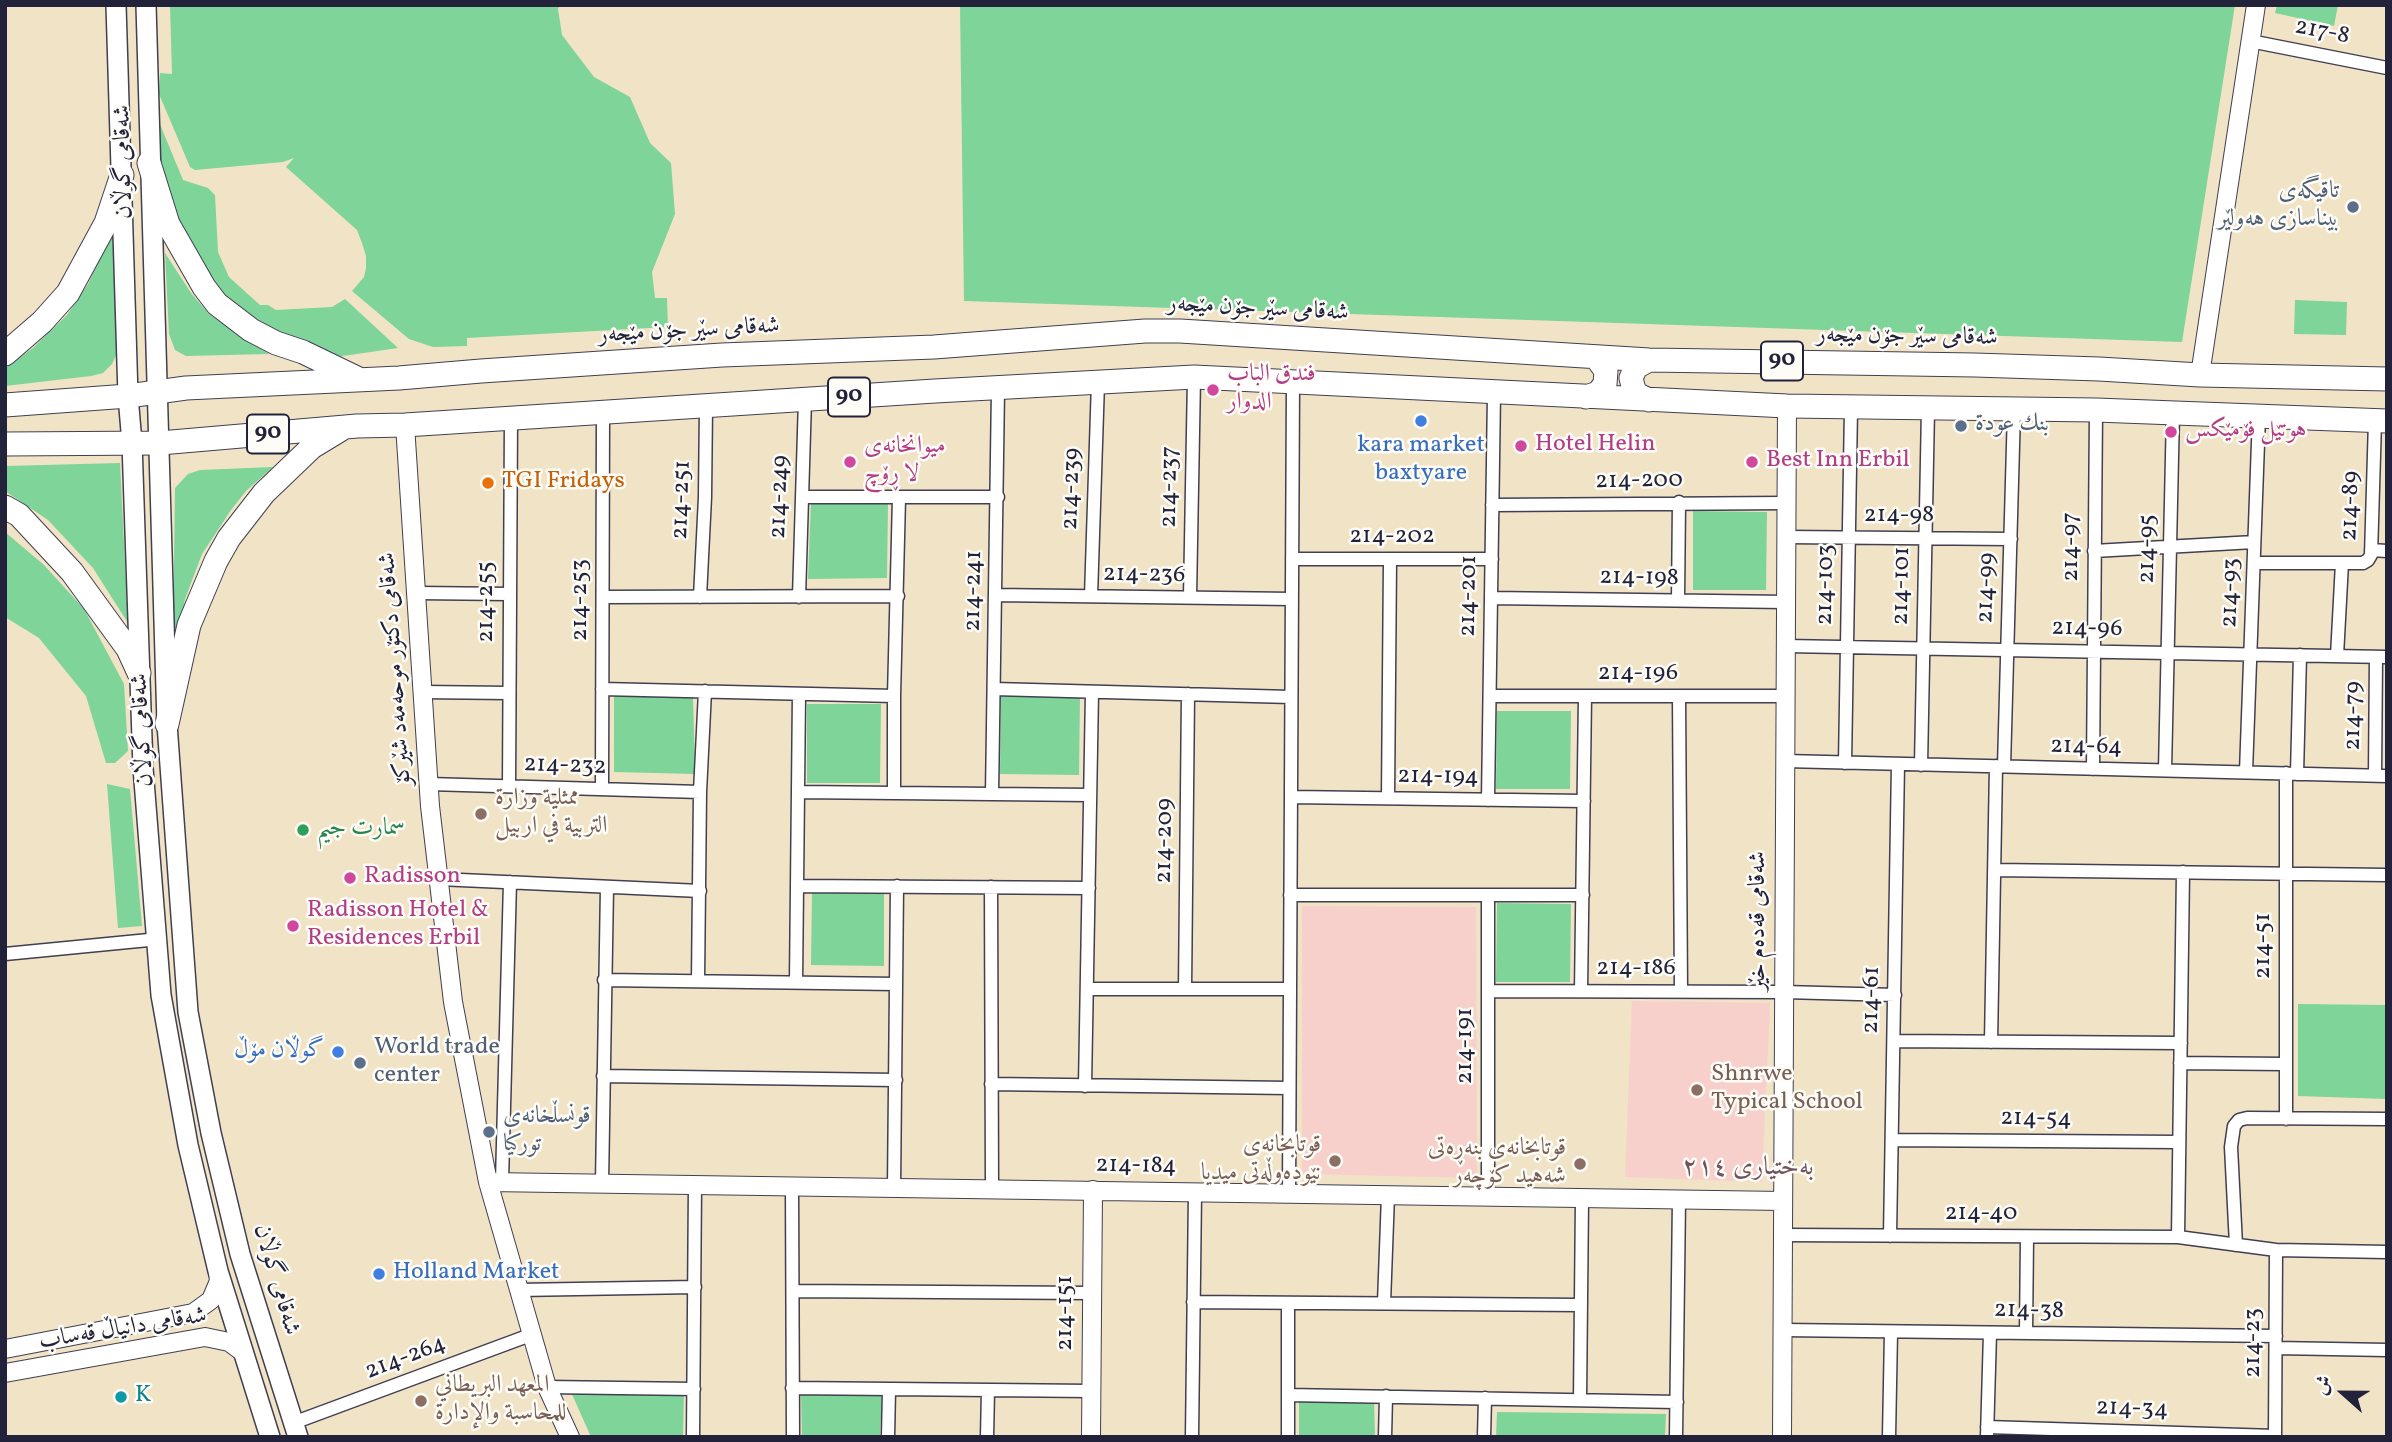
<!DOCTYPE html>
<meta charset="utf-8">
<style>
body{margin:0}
#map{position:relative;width:2392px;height:1442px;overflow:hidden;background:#f1e3c6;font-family:Vollkorn,Amiri,serif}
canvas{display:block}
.frame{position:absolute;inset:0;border:7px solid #22223b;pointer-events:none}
.north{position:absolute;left:2308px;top:1358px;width:70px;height:70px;-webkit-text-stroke:5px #fdfcf7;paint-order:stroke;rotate:291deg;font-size:19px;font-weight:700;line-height:28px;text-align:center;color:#22223b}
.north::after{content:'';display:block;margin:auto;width:24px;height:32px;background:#22223b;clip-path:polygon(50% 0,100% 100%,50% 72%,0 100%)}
</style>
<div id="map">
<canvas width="2392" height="1442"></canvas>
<div class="frame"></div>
<div class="north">ش</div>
</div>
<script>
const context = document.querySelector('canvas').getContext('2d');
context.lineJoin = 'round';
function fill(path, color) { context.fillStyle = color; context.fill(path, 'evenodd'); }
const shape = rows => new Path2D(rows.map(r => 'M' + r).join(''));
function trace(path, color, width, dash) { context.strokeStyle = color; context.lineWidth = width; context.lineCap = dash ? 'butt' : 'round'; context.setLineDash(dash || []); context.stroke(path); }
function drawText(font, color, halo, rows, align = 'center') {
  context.font = font + ' Vollkorn,Amiri,serif'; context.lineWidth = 5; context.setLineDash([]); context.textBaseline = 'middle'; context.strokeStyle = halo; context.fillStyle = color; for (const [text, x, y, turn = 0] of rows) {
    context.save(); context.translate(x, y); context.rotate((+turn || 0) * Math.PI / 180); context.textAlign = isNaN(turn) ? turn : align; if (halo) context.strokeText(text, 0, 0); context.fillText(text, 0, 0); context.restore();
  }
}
fill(shape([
 [1302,906,1476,907,1477,1178,1302,1174],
 [1632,1001,1770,1003,1762,1182,1625,1177]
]), '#f7d0cb');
fill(shape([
 [170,5,560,5,558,9,562,35,594,77,630,97,650,143,671,163,675,214,652,272,655,298,667,298,668,327,467,338,467,346,433,347,409,339,352,291,364,277,366,268,366,256,362,243,357,230,286,167,294,158,283,162,195,170,190,167,159,94,160,73,172,74],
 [960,5,2235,5,2182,342,964,301],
 [2277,5,2338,5,2334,26,2275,13],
 [159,122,183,180,208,188,215,195,218,252,229,277,260,305,268,305,276,310,332,307,345,299,398,348,329,358,256,325,214,289,157,180],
 [116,224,119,349,112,364,103,373,91,376,5,386,5,368,33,348,67,315,88,284],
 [165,253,191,293,209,314,269,354,186,356,175,350,169,334],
 [2295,300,2347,302,2346,335,2294,334],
 [120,463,128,623,93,568,48,520,5,491,5,466],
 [273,467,246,491,231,510,202,554,185,599,181,623,173,643,175,488,188,474,200,470],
 [811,501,888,504,887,578,808,579],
 [1693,511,1767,512,1766,590,1693,590],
 [5,532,44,565,84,609,124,684,128,751,115,763,106,763,86,696,39,638,5,617],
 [693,695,695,774,614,772,614,696],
 [1080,695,1079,775,1000,774,1001,696],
 [807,704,881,704,880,783,807,783],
 [1497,711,1571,711,1570,789,1496,789],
 [107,784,130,789,142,926,118,928],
 [812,892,884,893,884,966,811,965],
 [1497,903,1571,904,1570,982,1496,982],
 [2298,1004,2387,1005,2387,1099,2298,1096],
 [571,1392,684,1392,683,1437,591,1437],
 [801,1393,882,1395,880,1437,802,1437],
 [1374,1398,1375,1437,1299,1437,1299,1399],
 [1497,1412,1666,1414,1665,1437,1496,1437]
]), '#7ed499');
const street = shape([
 [2250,41,2387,68],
 [802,497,998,497],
 [1492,505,1786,503],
 [1786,537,2011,539],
 [2371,550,2387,551],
 [2094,551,2254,542],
 [1292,559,1492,559],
 [2254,563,2363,563,2368,560,2371,555,2375,421],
 [417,593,509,594],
 [996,595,1292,599],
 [1091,596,1098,382],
 [603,597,898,596],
 [700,597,705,497,706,405],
 [799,597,805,399],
 [1190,597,1194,377],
 [1491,598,1786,602],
 [1678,600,1679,502],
 [1786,646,2387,657],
 [2337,656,2342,563],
 [602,689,894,696],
 [994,689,1291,697],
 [422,692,509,693],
 [1490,696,1785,696],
 [1679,696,1681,991],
 [1785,761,2387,776],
 [1845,763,1851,408],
 [1921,765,1928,409],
 [2004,766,2014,410],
 [2093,769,2096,410],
 [2165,770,2173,412],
 [2246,772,2259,415],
 [2297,774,2300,655],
 [2375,775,2376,657],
 [429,784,700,792],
 [509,786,511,418],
 [602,789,603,411],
 [798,792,1090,795],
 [894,793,894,696,899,498],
 [992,794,998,389],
 [1291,797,1584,801],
 [1388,798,1390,560],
 [1488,800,1494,393],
 [1995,870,2387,875],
 [439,879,700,891],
 [797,886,1089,888],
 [991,887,992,1189],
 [1290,895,1583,895],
 [5,954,159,939],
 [604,980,896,984],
 [698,981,700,792,705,691],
 [796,982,799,694],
 [1088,989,1290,989],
 [1185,989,1188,694],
 [1488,991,1784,992,1895,995],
 [1581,991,1585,696],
 [1894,1041,2181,1043],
 [1991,1042,1996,766],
 [2180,1063,2285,1064],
 [603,1076,896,1080],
 [991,1084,1289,1088],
 [1085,1086,1092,692],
 [2286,1119,2286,773],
 [1892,1140,2179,1142],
 [502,1181,510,882],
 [602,1183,607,887],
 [792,1186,793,1437],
 [894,1188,897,886],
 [1289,1193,1293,383],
 [1488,1197,1488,895],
 [1783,1235,2178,1237,2276,1250,2387,1252],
 [1890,1236,1898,764],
 [2178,1237,2183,872],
 [2236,1245,2231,1147,2234,1126,2239,1120,2247,1118,2387,1119],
 [518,1290,695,1287],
 [793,1291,1092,1293],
 [1193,1302,1581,1305],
 [1288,1303,1288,1437],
 [1384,1303,1388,1195],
 [1783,1330,2276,1336],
 [2026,1333,2027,1237],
 [2276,1348,2387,1350],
 [547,1387,694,1389],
 [792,1388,1091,1391],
 [1288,1395,1677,1402],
 [1580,1400,1582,1198],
 [293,1423,533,1334],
 [1987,1427,2275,1436],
 [693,1437,695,1184],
 [888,1437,889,1390],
 [987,1437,988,1390],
 [1192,1437,1195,1192],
 [1385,1437,1386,1396],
 [1484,1437,1485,1398],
 [1676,1437,1679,1199],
 [1889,1437,1891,1332],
 [1987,1437,1990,1333],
 [2275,1437,2276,1250]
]);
const secondary = shape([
 [2200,375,2256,5],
 [405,425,430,806,453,1002,488,1182,547,1387,570,1437],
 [488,1182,1783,1201],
 [5,1349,193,1313,211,1300,219,1281,218,1271],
 [5,1373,205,1337,229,1342,244,1353],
 [1091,1437,1093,1190],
 [1782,1437,1787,406]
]);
const primary = shape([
 [116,5,128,396,132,443,143,768,161,995,188,1145,218,1271,270,1437],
 [146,5,167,724,188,1012,211,1133,240,1254,298,1437]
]);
const highway = shape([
 [149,163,168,224,204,287,217,304,251,330,276,343,303,352,359,379],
 [5,354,42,322,68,293,106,223,122,175],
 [1586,397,1598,393,1605,384,1606,371,1596,357],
 [1649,400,1638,395,1634,390,1631,378,1636,367,1649,360],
 [5,405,128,396,186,388,399,378,481,371,722,355,934,347,1145,331,1180,331,1649,360,1975,365,2099,369,2200,375,2387,379],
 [5,444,160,443,357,426,405,425,935,391,1194,377,1787,406,2096,410,2387,421],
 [5,507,19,515,72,572,128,649,139,673],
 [167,724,189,625,216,561,229,538,264,493,312,447,340,430]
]);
trace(street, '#413f50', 15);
trace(secondary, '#413f50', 20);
trace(primary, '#413f50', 22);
trace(highway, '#413f50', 25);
trace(street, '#fff', 12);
trace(secondary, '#fff', 18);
trace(primary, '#fff', 19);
trace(highway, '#fff', 23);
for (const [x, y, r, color] of [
 [2353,207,7,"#5c6f8a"],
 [1213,390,7,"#d1479c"],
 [1421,421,7,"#3f7fe0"],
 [1961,426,7,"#5c6f8a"],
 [2171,432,7,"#d1479c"],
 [1521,446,7,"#d1479c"],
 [850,462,7,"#d1479c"],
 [1752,462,7,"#d1479c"],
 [488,483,7,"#e8710a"],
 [481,814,7,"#8d6e63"],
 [303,830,7,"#2e9e5b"],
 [350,878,7,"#d1479c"],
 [293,926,7,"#d1479c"],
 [338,1052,7,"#3f7fe0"],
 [360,1063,7,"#5c6f8a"],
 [1697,1090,7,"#8d6e63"],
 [489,1132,7,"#5c6f8a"],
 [1335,1161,7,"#8d6e63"],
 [1580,1164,7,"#8d6e63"],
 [379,1274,7,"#3f7fe0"],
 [121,1397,7,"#0f9aa8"],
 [421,1401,7,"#8d6e63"]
]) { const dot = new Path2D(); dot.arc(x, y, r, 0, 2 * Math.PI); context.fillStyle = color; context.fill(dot); trace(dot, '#fdfcf7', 2.5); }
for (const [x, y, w] of [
 [1782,361,42],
 [849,397,42],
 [268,434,42]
]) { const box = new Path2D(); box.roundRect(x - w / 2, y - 19.5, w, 39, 5); context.fillStyle = '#fdfcf7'; context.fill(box); trace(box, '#22223b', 2); }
drawText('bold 23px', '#22223b', null, [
 ["90",1782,361],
 ["90",849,397],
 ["90",268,434]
]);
drawText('24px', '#22223b', '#fdfcf7', [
 ["217-8",2322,33,11],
 ["شەقامی گوڵان",125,162,-91],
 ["شەقامی سێر جۆن مێجەر",1258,310,3],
 ["شەقامی سێر جۆن مێجەر",689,332,-3],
 ["شەقامی سێر جۆن مێجەر",1907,338,1],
 ["214-200",1639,482,-1],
 ["214-237",1171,487,-89],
 ["214-239",1073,489,-88],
 ["214-249",781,497,-88],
 ["214-251",683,500,-88],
 ["214-89",2352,506,-88],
 ["214-98",1899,517],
 ["214-202",1392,538],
 ["214-97",2073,547,-90],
 ["214-95",2149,549,-89],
 ["214-236",1144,576,1],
 ["214-198",1639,579,1],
 ["214-103",1827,585,-89],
 ["214-101",1903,586,-89],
 ["214-99",1988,588,-88],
 ["214-241",975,591,-89],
 ["214-93",2232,593,-88],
 ["214-201",1470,596,-89],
 ["214-253",582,600,-90],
 ["214-255",488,602,-90],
 ["214-96",2087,630,1],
 ["شەقامی دکتۆر موحەمەد شێرکۆ",397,669,-94],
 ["214-196",1638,675],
 ["214-79",2355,716,-89],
 ["شەقامی گوڵان",144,730,-93],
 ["214-64",2086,748,1],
 ["214-232",565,767,2],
 ["214-194",1438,778,1],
 ["214-209",1166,841,-89],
 ["شەقامی قەدەم خێر",1760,921,-90],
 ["214-51",2265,946,-90],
 ["214-186",1636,970],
 ["214-61",1873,1000,-89],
 ["214-191",1467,1046,-90],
 ["214-54",2036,1120,1],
 ["214-184",1136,1167,1],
 ["214-40",1981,1215],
 ["شەقامی گوڵان",275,1280,74],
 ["214-38",2029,1312,1],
 ["214-151",1067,1313,-90],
 ["شەقامی دانیاڵ قەساب",123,1330,-9],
 ["214-23",2255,1343,-90],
 ["214-264",406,1359,-21],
 ["214-34",2132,1410,2]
]);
drawText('24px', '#4e5e75', '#fdfcf7', [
 ["تاقیگەی",2339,193,"right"],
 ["بیناسازی هەولێر",2339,221,"right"],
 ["بنك عودة",1975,426],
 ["World trade",374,1049],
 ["center",374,1077],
 ["قونسڵخانەی",503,1118],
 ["تورکیا",503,1146]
], 'left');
drawText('24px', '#b23c85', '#fdfcf7', [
 ["فندق الباب",1227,376],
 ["الدوار",1227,404],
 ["هوتێل فۆمێکس",2185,432],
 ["Hotel Helin",1535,446],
 ["میوانخانەی",864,448],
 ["لا ڕۆچ",864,476],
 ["Best Inn Erbil",1766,462],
 ["Radisson",364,878],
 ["Radisson Hotel &",307,912],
 ["Residences Erbil",307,940]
], 'left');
drawText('24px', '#366cbe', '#fdfcf7', [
 ["kara market",1421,447],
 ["baxtyare",1421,475],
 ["گوڵان مۆڵ",324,1052,"right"],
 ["Holland Market",393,1274,"left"]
]);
drawText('24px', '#c56008', '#fdfcf7', [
 ["TGI Fridays",502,483]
], 'left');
drawText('24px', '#785e54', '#fdfcf7', [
 ["ممثلية وزارة",495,800],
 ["التربية في اربيل",495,828],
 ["Shnrwe",1711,1076],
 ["Typical School",1711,1104],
 ["قوتابخانەی",1321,1147,"right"],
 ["نێودەوڵەتی میدیا",1321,1175,"right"],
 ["قوتابخانەی بنەڕەتی",1566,1150,"right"],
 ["شەهید کۆچەر",1566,1178,"right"],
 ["المعهد البريطاني",435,1387],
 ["للمحاسبة والإدارة",435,1415]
], 'left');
drawText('24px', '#27864d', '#fdfcf7', [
 ["سمارت جیم",317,830]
], 'left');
drawText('24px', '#0d838f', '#fdfcf7', [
 ["K",135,1397]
], 'left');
drawText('26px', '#6f5160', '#fdfcf7', [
 ["بەختیاری ٢١٤",1748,1169]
]);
</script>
